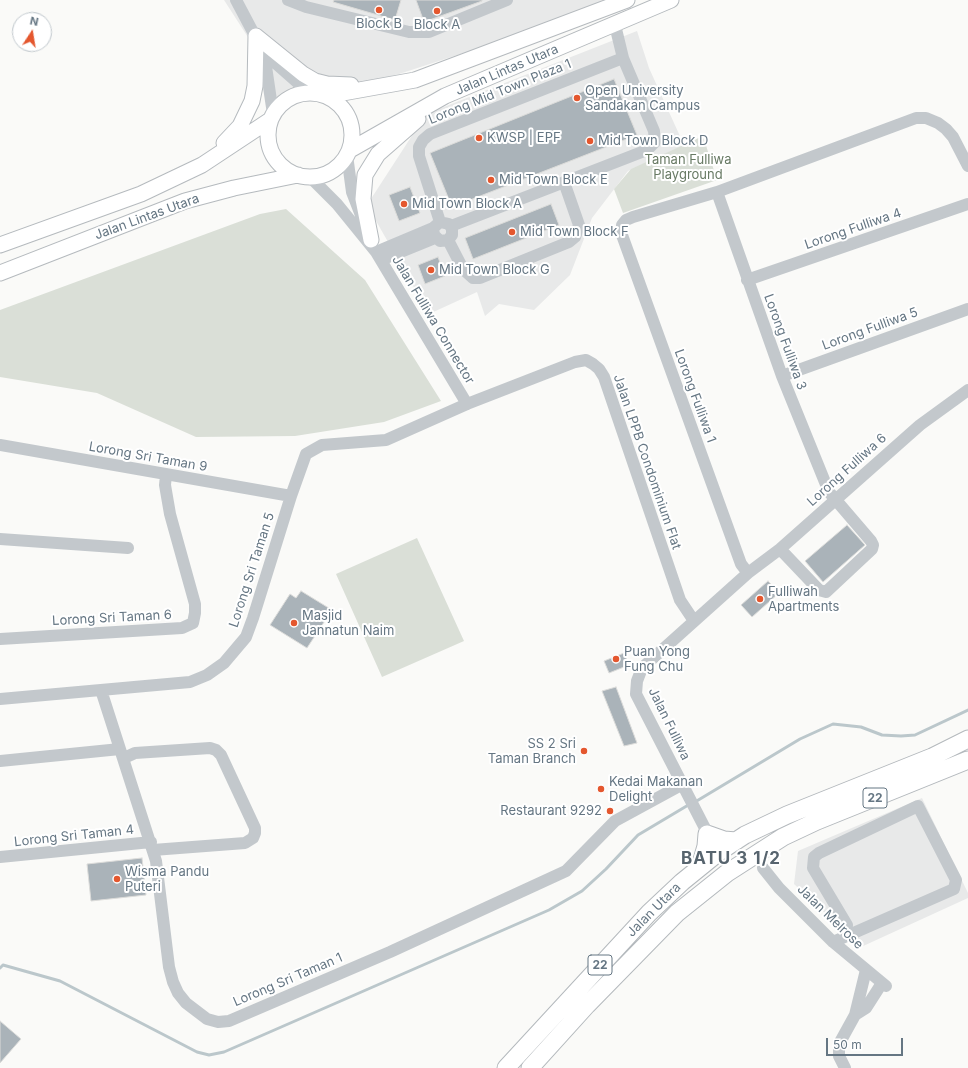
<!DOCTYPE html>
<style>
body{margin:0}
#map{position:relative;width:968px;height:1068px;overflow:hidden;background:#fafaf8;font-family:Inter,sans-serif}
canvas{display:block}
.north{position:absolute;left:12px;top:12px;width:40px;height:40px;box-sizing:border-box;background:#fff;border:1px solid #c1c8cd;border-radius:50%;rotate:12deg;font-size:11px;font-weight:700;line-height:16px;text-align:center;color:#657683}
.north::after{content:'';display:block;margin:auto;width:14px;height:18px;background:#e4572e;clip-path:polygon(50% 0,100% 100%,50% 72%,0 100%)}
.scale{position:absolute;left:826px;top:1038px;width:77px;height:18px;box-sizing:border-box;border:2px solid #657683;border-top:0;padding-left:5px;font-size:12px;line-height:14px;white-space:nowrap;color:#657683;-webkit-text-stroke:3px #fff;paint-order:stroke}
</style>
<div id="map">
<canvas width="968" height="1068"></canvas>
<div class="north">N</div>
<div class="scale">50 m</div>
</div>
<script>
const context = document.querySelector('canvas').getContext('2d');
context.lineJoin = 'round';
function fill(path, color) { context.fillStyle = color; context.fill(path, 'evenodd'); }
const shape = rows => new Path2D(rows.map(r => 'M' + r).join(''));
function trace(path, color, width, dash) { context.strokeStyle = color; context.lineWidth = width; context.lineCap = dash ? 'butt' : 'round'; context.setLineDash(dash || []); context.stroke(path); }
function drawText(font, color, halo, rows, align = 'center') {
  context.font = font + ' Inter,sans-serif'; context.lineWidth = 4; context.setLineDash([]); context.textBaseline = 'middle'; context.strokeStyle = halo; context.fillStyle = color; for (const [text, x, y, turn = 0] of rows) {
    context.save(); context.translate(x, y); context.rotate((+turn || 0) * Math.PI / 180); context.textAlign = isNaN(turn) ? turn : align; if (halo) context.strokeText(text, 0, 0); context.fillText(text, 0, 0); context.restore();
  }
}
fill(shape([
 [224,0,607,0,482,47,399,74,337,90,297,97,270,116,262,59],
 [637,31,649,68,684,145,628,171,592,218,570,275,534,310,499,304,485,316,477,292,429,314,367,205,426,114],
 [922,798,968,893,968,898,861,947,794,884,798,851]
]), '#e8e9e9');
fill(shape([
 [703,136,717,180,623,213,614,189,631,169],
 [286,209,365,280,441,401,384,422,295,436,196,437,97,393,0,377,0,310,260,214],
 [417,538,464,641,382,677,336,574]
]), '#dadfd7');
trace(shape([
 [695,802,800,739,833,724,861,727,882,735,901,736,915,735,968,710],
 [0,968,3,965,60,981,197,1052,209,1055,224,1052,549,910,582,891,606,869,638,835,690,804]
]), '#bbc7cb', 3);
const building = shape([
 [334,0,401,0,395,20,333,2,334,0],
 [416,0,482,0,482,1,424,22,416,0],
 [614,79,637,135,452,207,430,153,614,79],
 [410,187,420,213,399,221,389,195,410,187],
 [551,204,559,225,473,259,465,238,551,204],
 [438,257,445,276,425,284,418,265,438,257],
 [847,525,865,545,823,582,805,561,847,525],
 [768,581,779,593,752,617,741,605,768,581],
 [301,591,332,610,307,648,270,625,290,594,296,598,301,591],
 [624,653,629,665,609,673,604,661,624,653],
 [616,687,637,743,624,746,602,691,616,687],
 [142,858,146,895,91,901,87,864,142,858],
 [0,1021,21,1039,0,1063,0,1021]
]);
fill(building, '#aab3b9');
trace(building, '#dcdcda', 1);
const major = shape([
 [256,36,303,74,315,81,327,84,351,85],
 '268 135a42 42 0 1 1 84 0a42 42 0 1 1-84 0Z',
 [326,96,415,80,627,0],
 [224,143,240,126,252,101,255,86,256,36],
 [350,150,445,96,671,0],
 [371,240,363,199,365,175,378,154,418,119],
 [0,245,141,194,202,165,270,120],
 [0,273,185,201,234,188,298,175]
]);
const highway = shape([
 [700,867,706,846,707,834,724,840,736,841],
 [506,1068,649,913,682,882,719,852,745,835,787,815,932,757,968,739],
 [530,1068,587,1005,677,913,727,873,783,837,817,821,968,760]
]);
trace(major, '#b5babe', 17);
trace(highway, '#b4b9bd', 19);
trace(shape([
 [236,0,264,53,306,90,312,93],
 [288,0,306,7,409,32,429,32,507,0],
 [264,53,273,114],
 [347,155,352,192,364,223],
 [310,177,337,204,376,252,467,404],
 [717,192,782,376,829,492,871,541,873,545,872,549,826,592,819,590,780,549],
 [440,222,419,156,419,147,423,140,430,134,623,58],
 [451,226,647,150,655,142,654,131,623,58,615,25],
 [448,240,463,269,473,278,480,278,569,242,575,237,579,225,564,182],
 [376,252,433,228,440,222,449,224,452,229,452,235,448,240,440,241,434,235,433,228],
 [381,260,435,238],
 [747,280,968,204],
 [782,376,968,309],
 [0,445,291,496],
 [0,539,128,548],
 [748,573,741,564,622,235,622,225,626,220,633,217,717,192,916,118,926,118,938,123,946,129,953,137,968,166],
 [0,639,182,628,193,623,195,613,195,604,170,514,165,485,166,475],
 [101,690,156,861,169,967,173,982,178,993,186,1003,207,1019,218,1022,229,1021,390,952,566,871,615,821,683,784],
 [0,699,190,682,207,675,224,663,246,637,253,618,291,496,306,454,322,445,386,440,467,404,575,362,586,360,593,364,599,369,604,377,680,600,694,621],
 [124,758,135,753,210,748,216,750,221,755,255,828,255,833,253,838,245,843,153,850],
 [0,761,120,749],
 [711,840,636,694,637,681,642,668,748,573,780,549,920,425,968,390],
 [0,857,151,842],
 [763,868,779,888,833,942,886,986],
 [833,942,954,889,956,880,918,806,819,853,814,857,813,868,847,925,844,937],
 [855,1015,866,970],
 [845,1068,839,1056,839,1044,855,1015,866,1008,882,983]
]), '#c3c8cc', 12);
trace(major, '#fff', 15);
trace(highway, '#fff', 17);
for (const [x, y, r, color] of [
 [379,10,4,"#e4572e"],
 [437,11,4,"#e4572e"],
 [577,98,4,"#e4572e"],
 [479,138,4,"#e4572e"],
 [590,141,4,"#e4572e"],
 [491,180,4,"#e4572e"],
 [404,204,4,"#e4572e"],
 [512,232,4,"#e4572e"],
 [431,270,4,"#e4572e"],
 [760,599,4,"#e4572e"],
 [294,623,4,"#e4572e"],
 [616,659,4,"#e4572e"],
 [584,751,4,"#e4572e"],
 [601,789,4,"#e4572e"],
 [610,811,4,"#e4572e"],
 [117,879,4,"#e4572e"]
]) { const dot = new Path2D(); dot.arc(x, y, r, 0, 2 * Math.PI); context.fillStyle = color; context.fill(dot); trace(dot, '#fff', 1.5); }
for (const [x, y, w] of [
 [875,798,24],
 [600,965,24]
]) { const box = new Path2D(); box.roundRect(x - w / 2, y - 10, w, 20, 3); context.fillStyle = '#fff'; context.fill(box); trace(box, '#657683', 1); }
drawText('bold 12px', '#657683', null, [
 ["22",875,798],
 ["22",600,965]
]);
drawText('13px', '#657683', '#fff', [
 ["Block B",379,24,"center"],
 ["Block A",437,25,"center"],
 ["Open University",585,91],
 ["Sandakan Campus",585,106],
 ["KWSP | EPF",487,138],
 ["Mid Town Block D",598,141],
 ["Mid Town Block E",499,180],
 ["Mid Town Block A",412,204],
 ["Mid Town Block F",520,232],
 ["Mid Town Block G",439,270],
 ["Fulliwah",768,592],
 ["Apartments",768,607],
 ["Masjid",302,616],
 ["Jannatun Naim",302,631],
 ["Puan Yong",624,652],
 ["Fung Chu",624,667],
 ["SS 2 Sri",576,744,"right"],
 ["Taman Branch",576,759,"right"],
 ["Kedai Makanan",609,782],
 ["Delight",609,797],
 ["Restaurant 9292",602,811,"right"],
 ["Wisma Pandu",125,872],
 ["Puteri",125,887]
], 'left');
drawText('13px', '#657683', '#fff', [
 ["Jalan Lintas Utara",507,70,-23],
 ["Lorong Mid Town Plaza 1",500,92,-22],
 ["Jalan Lintas Utara",147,217,-20],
 ["Lorong Fulliwa 4",853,229,-19],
 ["Jalan Fulliwa Connector",433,320,59],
 ["Lorong Fulliwa 5",870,329,-20],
 ["Lorong Fulliwa 3",785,342,70],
 ["Lorong Fulliwa 1",695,396,70],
 ["Lorong Sri Taman 9",148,457,10],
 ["Jalan LPPB Condominium Flat",647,462,71],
 ["Lorong Fulliwa 6",847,470,-42],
 ["Lorong Sri Taman 5",252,570,-72],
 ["Lorong Sri Taman 6",112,618,-3],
 ["Jalan Fulliwa",669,724,64],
 ["Lorong Sri Taman 4",74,836,-6],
 ["Jalan Utara",654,910,-45],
 ["Jalan Melrose",830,917,44],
 ["Lorong Sri Taman 1",288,980,-23]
]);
drawText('13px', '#687a64', '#fff', [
 ["Taman Fulliwa",688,160],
 ["Playground",688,175]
]);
context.letterSpacing = '1px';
drawText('bold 17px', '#57646e', '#fff', [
 ["BATU 3 1/2",731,859]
]);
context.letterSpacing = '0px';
</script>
